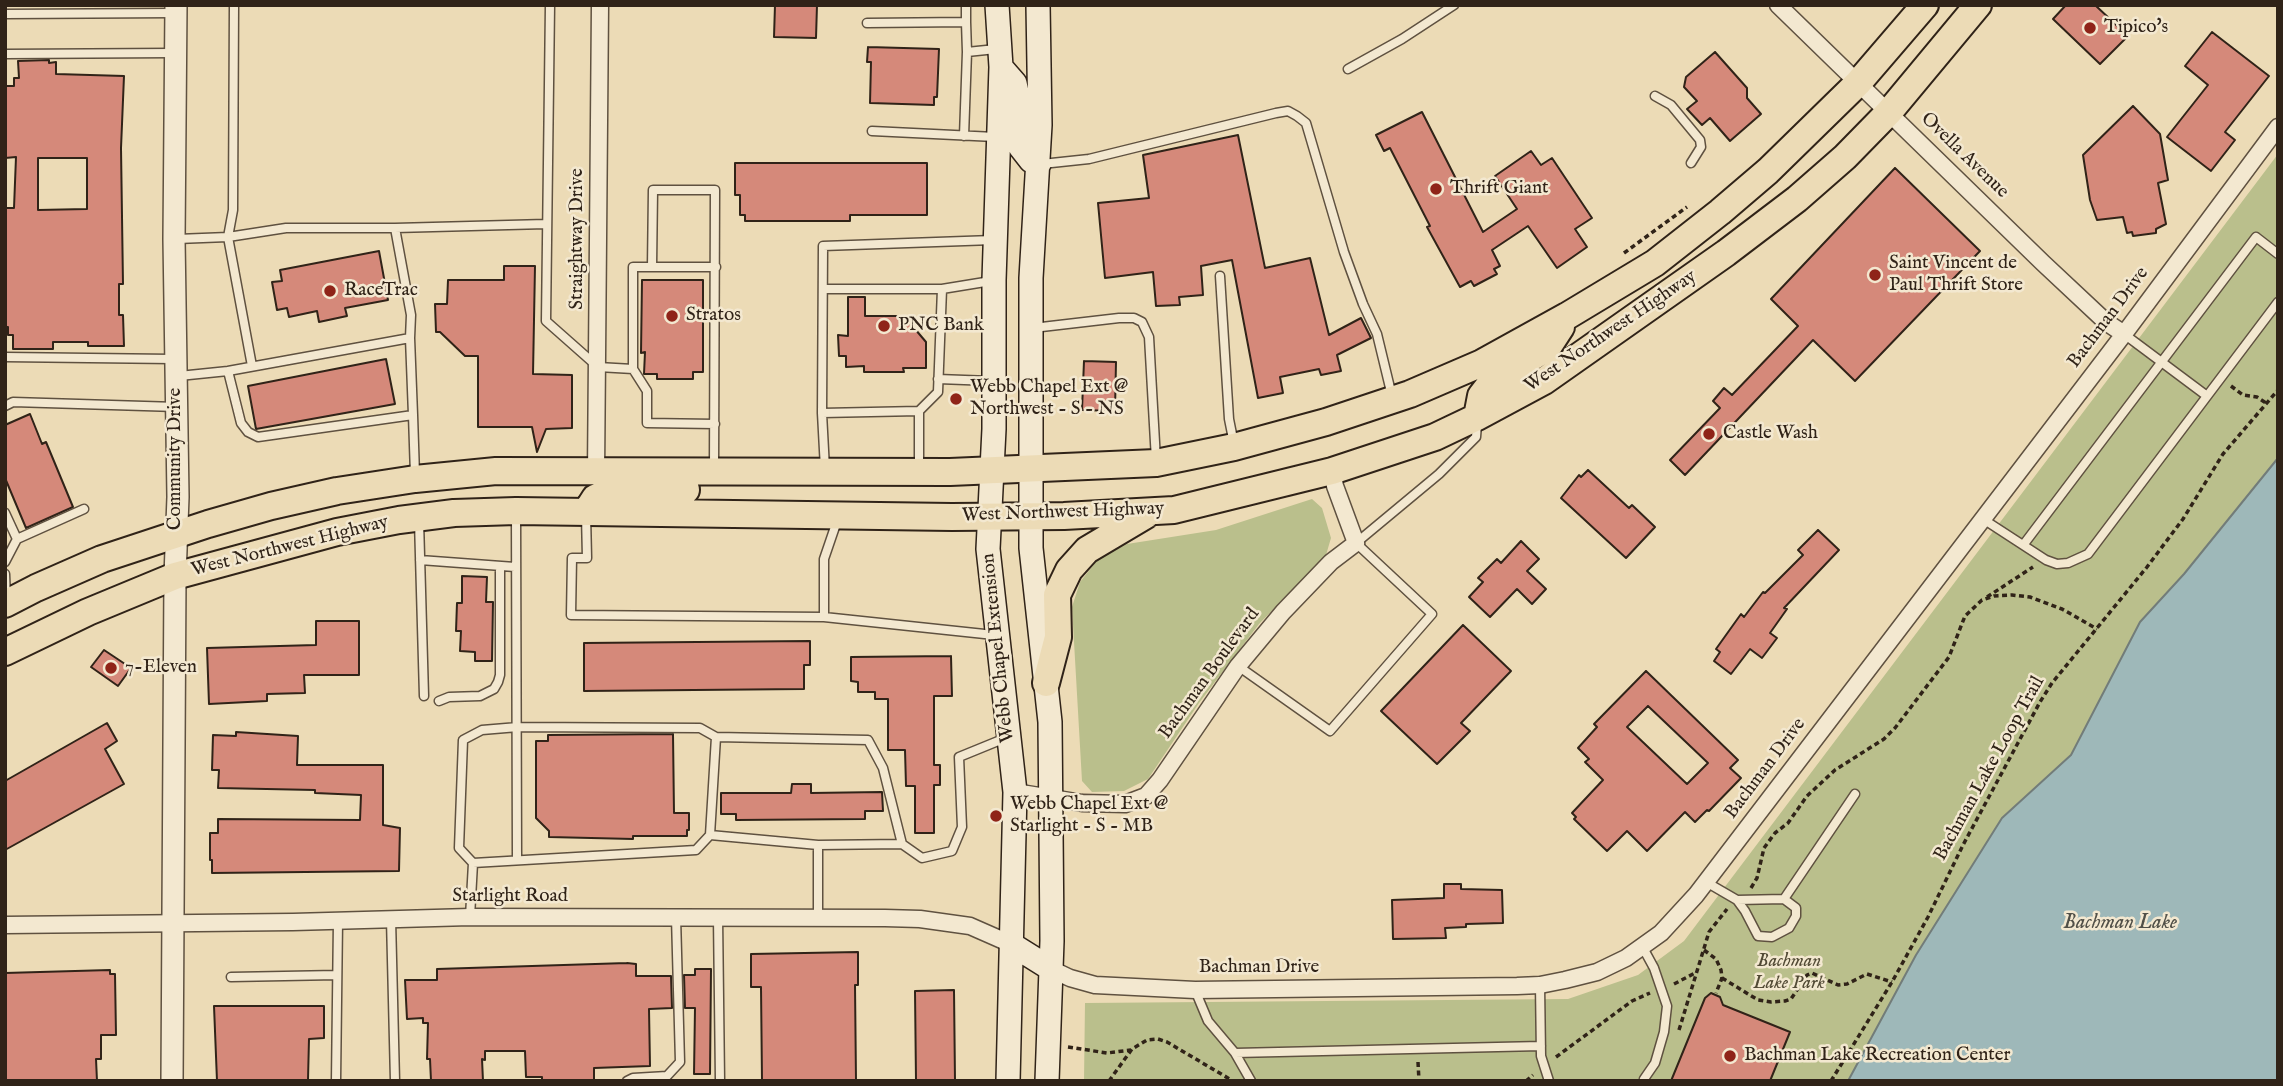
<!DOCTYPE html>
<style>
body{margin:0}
#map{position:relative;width:2283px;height:1086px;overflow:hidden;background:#ecdbb6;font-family:"IM FELL English",serif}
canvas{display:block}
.frame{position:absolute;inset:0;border:7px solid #302318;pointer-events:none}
</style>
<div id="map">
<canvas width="2283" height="1086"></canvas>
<div class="frame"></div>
</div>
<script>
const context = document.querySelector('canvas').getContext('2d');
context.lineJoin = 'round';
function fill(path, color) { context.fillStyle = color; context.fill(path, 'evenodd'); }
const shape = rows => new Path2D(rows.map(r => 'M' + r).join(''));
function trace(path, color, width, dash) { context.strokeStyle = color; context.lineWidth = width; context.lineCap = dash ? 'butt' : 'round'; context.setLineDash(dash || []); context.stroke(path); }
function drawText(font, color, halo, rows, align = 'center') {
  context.font = font + ' "IM FELL English",serif'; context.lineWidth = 5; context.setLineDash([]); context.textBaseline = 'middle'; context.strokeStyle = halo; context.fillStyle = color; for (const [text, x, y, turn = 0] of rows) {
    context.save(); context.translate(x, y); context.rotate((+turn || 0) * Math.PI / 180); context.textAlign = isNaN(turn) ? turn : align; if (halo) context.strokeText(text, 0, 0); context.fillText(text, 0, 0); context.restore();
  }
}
fill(shape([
 [2278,154,2278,458,2184,574,2140,622,2071,755,2002,818,1916,955,1848,1081,1084,1081,1085,1003,1568,999,1638,975,1684,941],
 [1312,499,1322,508,1331,538,1326,555,1259,624,1199,703,1148,779,1124,791,1092,792,1082,781,1072,607,1080,582,1099,558,1127,544,1216,530]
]), '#babf8c');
const water = shape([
 [2278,458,2278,1081,1848,1081,1916,955,2002,818,2071,755,2140,622,2184,574,2278,458]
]);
fill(water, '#9eb8b9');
trace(water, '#727c79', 2);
const building = shape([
 [775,5,817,5,816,38,774,37,775,5],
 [2066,5,2095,5,2128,36,2100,64,2053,19,2066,5],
 [2212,32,2269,76,2225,132,2235,140,2211,171,2167,137,2208,85,2185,66,2212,32],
 [868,47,939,49,937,97,934,97,934,105,870,103,871,62,867,62,868,47],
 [1715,52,1747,88,1747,98,1761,114,1730,141,1710,118,1702,125,1687,109,1697,101,1684,87,1686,77,1715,52],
 [49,60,49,63,56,62,56,74,124,76,121,148,123,284,119,284,119,315,123,315,124,346,88,346,88,342,53,342,53,349,13,349,13,335,8,335,8,327,5,327,5,208,14,208,16,157,5,158,5,86,14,86,14,78,19,78,18,61,49,60],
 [38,158,87,158,87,209,38,210,38,158],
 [2133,106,2160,134,2168,180,2158,183,2166,224,2156,229,2156,233,2133,236,2132,232,2127,233,2123,217,2097,220,2090,200,2083,155,2133,106],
 [1422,112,1483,232,1517,209,1495,176,1531,151,1541,165,1552,158,1592,218,1575,229,1587,247,1557,268,1528,226,1492,250,1500,266,1494,269,1497,274,1474,286,1471,281,1460,287,1427,227,1430,226,1390,148,1384,151,1376,135,1422,112],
 [1238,135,1265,268,1310,258,1329,335,1361,318,1371,338,1337,355,1341,371,1321,375,1319,369,1280,377,1283,393,1258,398,1232,260,1201,266,1203,295,1179,297,1180,305,1156,306,1153,272,1105,278,1098,203,1149,198,1143,155,1238,135],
 [735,163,927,163,927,215,850,215,850,221,745,221,745,215,740,215,740,195,735,195,735,163],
 [1895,168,1980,251,1855,381,1813,340,1685,475,1670,460,1720,408,1713,401,1724,388,1732,395,1798,326,1771,299,1895,168],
 [379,251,388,300,345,308,347,316,319,322,317,311,289,317,287,308,277,310,272,282,282,281,280,270,379,251],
 [504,266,535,266,533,374,572,375,572,428,546,429,537,452,532,427,478,427,478,356,465,356,440,332,436,332,435,304,447,304,448,280,504,280,504,266],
 [642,280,703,280,703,372,693,372,693,379,657,379,657,374,644,374,645,352,641,353,642,280],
 [848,297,865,297,865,316,904,316,926,342,926,368,903,368,904,372,864,372,864,366,846,367,846,356,839,356,838,335,848,336,848,297],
 [386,359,395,404,256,429,248,386,386,359],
 [1084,361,1116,362,1115,411,1082,410,1084,361],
 [30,414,42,444,46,442,73,507,26,528,5,478,5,425,30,414],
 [1588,470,1629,508,1632,505,1655,527,1626,558,1561,498,1579,475,1581,477,1588,470],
 [1818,530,1839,550,1784,608,1787,609,1770,633,1777,638,1762,658,1750,649,1731,674,1714,661,1720,652,1716,649,1741,614,1744,617,1763,592,1765,593,1803,555,1798,550,1818,530],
 [1521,541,1539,559,1527,571,1546,589,1532,604,1517,589,1490,617,1469,597,1483,582,1478,578,1497,559,1501,563,1521,541],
 [462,576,487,577,486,602,493,602,492,661,475,661,475,652,460,651,461,631,456,631,457,603,462,603,462,576],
 [316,621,359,621,359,675,304,675,305,693,267,694,267,701,209,704,207,648,316,645,316,621],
 [1463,625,1511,671,1461,723,1470,731,1437,764,1381,711,1463,625],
 [810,641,810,665,804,665,804,689,584,691,584,643,810,641],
 [104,650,131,668,118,686,91,667,104,650],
 [951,656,952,696,934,696,934,765,940,765,940,785,934,785,934,833,915,833,915,786,906,786,905,750,888,750,888,699,875,699,875,692,858,692,858,682,851,681,851,657,951,656],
 [1646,671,1738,760,1730,768,1741,778,1709,811,1707,810,1695,822,1685,812,1647,851,1627,831,1607,851,1574,819,1576,817,1572,813,1603,780,1585,762,1589,759,1578,748,1597,727,1594,724,1646,671],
 [1648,706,1708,763,1687,784,1627,727,1648,706],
 [107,723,117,741,105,749,124,784,5,850,5,781,107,723],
 [236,732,298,736,297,765,383,765,383,825,400,828,399,871,212,873,212,860,210,860,210,833,218,833,218,819,360,820,361,795,315,793,315,790,218,788,219,770,212,770,213,735,236,736,236,732],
 [673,734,674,813,689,813,689,830,687,830,687,836,633,836,633,839,549,837,549,831,536,818,536,741,548,741,548,735,673,734],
 [792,784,811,784,811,793,882,792,883,811,865,811,865,819,736,820,736,814,721,814,721,793,791,793,792,784],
 [1444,884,1461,884,1461,889,1502,890,1503,923,1466,924,1466,927,1445,928,1446,938,1393,939,1392,900,1444,898,1444,884],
 [858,952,858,985,855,985,856,1081,762,1081,761,987,751,987,751,954,858,952],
 [627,963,636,964,636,976,671,976,672,1008,649,1009,650,1066,594,1068,594,1081,542,1081,542,1077,526,1077,525,1051,485,1051,485,1060,482,1059,483,1081,431,1081,430,1059,427,1059,428,1023,423,1023,423,1018,407,1019,405,980,437,980,437,969,627,963],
 [695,969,711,969,710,1074,694,1074,695,1008,685,1008,684,975,695,975,695,969],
 [110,970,110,974,115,974,116,1035,101,1035,101,1059,96,1059,97,1081,5,1081,5,973,110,970],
 [954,990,955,1081,916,1081,915,991,954,990],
 [1711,993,1720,997,1723,1005,1790,1032,1770,1081,1671,1081,1705,998,1711,993],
 [214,1006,324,1006,324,1038,309,1039,308,1080,217,1081,214,1006]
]);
fill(building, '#d5897a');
trace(building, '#302318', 2);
const service = shape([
 [234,5,233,210,228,237,252,366],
 [550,5,546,321,598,367,633,369,647,391,647,423,715,424],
 [966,5,966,22],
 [5,14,174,13],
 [867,23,966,22,967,52,996,49],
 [5,54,173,53],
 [1348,69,1402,39,1454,5],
 [1655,96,1671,105,1700,140,1701,147,1691,163],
 [872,131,995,137],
 [964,136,967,52],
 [1042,164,1089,159,1276,113,1288,111,1297,116,1306,123,1344,252,1363,304,1377,334,1392,396],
 [395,228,546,224],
 [177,239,228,237,286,228,395,228,411,315,410,338,413,415,258,437,248,432,241,423,228,371],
 [652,267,653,190,715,190,714,469],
 [1220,276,1229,419,1234,444],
 [823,289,942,289,938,392,919,411,919,469],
 [942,289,991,281],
 [1033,328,1119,318,1134,318,1142,322,1149,337,1156,460],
 [2124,334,2207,396],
 [5,357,173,359],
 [633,369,633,267,716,267],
 [179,376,228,371,410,338],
 [938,379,991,381],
 [5,406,13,402,177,407],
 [822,413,919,411],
 [413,415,415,475],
 [825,469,822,413,823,246,993,240],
 [5,513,17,539,84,509],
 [516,514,517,860],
 [586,515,587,558,572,558,571,615,824,617,994,635],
 [1983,519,2046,560,2057,564,2068,563,2088,554,2278,302],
 [419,521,424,696],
 [2024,544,2256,237,2278,254],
 [420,560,515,567],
 [5,562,17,539],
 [5,574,6,599],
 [824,617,824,559,837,521],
 [1238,666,1330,731,1432,614,1356,543,1439,474,1476,437,1477,424],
 [439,701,449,697,480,696,494,689,498,682,500,675,500,566],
 [716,737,868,740,883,768,902,844],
 [710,835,818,845,818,918],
 [818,845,902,844,922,858,952,851,962,827,959,757,1008,737],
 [1706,882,1737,900,1745,911,1758,936,1772,937,1789,928,1796,916,1796,908,1784,899],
 [1737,900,1784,899,1855,794],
 [470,917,473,863,459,848,463,740,482,730,518,727,700,728,716,737,710,835,696,850,473,863],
 [718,917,720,1081],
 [391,919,395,1081],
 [1642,946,1654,968,1667,1006,1664,1032,1655,1063,1644,1079],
 [231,977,337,975],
 [1540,985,1541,1056,1549,1081],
 [1195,990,1208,1021,1235,1053,1541,1046],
 [1235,1053,1251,1081],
 [336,1081,338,921],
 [627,1081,633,1078,667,1076,680,1062,676,917]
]);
const minor = shape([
 [1778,5,2043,263,2106,322,2124,334],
 [596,473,600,5],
 [1015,792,1082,803,1125,804,1146,796,1160,780,1238,666,1283,612,1331,562,1356,543,1335,486,1332,471],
 [5,925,293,922,470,917,885,918,920,919,970,926,1011,944],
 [1051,969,1070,978,1095,985,1195,990,1517,986,1540,985,1565,980,1597,972,1626,958,1661,933,1696,895,2124,334,2278,127]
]);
const tertiary = shape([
 [172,1081,175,576,178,497,174,239,176,5]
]);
const secondary = shape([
 [997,5,1001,67,994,280,994,429,988,549,1015,792,1008,1081],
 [1038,5,1040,125,1031,278,1031,548,1050,722,1052,941,1047,1081],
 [1001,67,1015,83,1019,102,1020,147,1031,161,1039,164],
 [1011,944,1051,969]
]);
const primary = shape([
 [1477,417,1481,396,1491,383,1548,347,1561,327],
 [586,512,595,498,609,492,686,490],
 [5,604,36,588,102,559,208,524,271,506,337,491,415,479,496,471,950,472,1156,463,1234,447,1326,422,1410,394,1482,363,1567,316,1655,263,1720,212,1768,171,1858,83,1925,5],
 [5,652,88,612,175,576,337,532,399,520,454,513,516,511,952,517,1064,516,1174,510,1332,471,1435,437,1477,417,1544,381,1726,253,1797,199,1845,157,1889,112,1978,5],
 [1046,683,1058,637,1057,595,1069,570,1087,550,1146,515]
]);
trace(service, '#5f5140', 11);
trace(minor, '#5f5140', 19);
trace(tertiary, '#5f5140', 24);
trace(secondary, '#302318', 26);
trace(primary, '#302318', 30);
trace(shape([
 [1624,253,1687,207],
 [2231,386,2243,395,2257,397,2266,403],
 [1987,597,2033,567],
 [1751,888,1757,878,1764,848,1775,833,1788,823,1807,796,1835,770,1884,739,1895,728,1949,657,1965,616,1982,600,1994,596,2012,595,2030,597,2062,609,2097,629],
 [1704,950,1716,959,1721,970,1722,978,1716,993],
 [1722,978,1758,1000,1771,1002,1785,1001,1791,999,1807,975,1812,973,1838,985,1847,984,1867,974,1892,982],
 [1674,984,1695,973],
 [1679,1030,1709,932,1727,909],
 [1068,1047,1107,1053,1131,1050],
 [1556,1057,1632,1001,1650,993],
 [1418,1062,1419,1081],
 [1109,1081,1132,1049,1147,1040,1158,1039,1167,1042,1233,1081],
 [1409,1081,1435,1081],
 [1526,1081,1533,1075],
 [1831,1081,1892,982,1928,917,1963,845,2040,702,2052,683,2147,567,2183,519,2223,454,2278,390]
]), '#302318', 3.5, [5, 3.5]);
trace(service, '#f3e8d0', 8);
trace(minor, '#f3e8d0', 16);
trace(tertiary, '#f3e8d0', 21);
trace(secondary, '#f3e8d0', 23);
trace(primary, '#ecdbb6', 26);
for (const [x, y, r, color] of [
 [2090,28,7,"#8f2418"],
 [1436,189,7,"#8f2418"],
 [1875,275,7,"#8f2418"],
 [330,291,7,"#8f2418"],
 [672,316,7,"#8f2418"],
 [884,326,7,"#8f2418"],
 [956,399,7,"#8f2418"],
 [1709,434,7,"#8f2418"],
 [111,668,7,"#8f2418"],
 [996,816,7,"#8f2418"],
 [1730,1056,7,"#8f2418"]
]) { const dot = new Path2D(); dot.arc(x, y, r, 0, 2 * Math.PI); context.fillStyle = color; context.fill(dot); trace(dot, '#f3e8d0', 2.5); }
drawText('19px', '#302318', '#f3e8d0', [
 ["Tipico's",2104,28],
 ["Thrift Giant",1450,189],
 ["Saint Vincent de",1889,264],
 ["Paul Thrift Store",1889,286],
 ["RaceTrac",344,291],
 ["Stratos",686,316],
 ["PNC Bank",898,326],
 ["Webb Chapel Ext @",970,388],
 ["Northwest - S - NS",970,410],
 ["Castle Wash",1723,434],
 ["7-Eleven",125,668],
 ["Webb Chapel Ext @",1010,805],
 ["Starlight - S - MB",1010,827],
 ["Bachman Lake Recreation Center",1744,1056]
], 'left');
drawText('19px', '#302318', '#f3e8d0', [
 ["Ovella Avenue",1964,156,44],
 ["Straightway Drive",578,239,-90],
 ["Bachman Drive",2109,318,-53],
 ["West Northwest Highway",1611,332,-34],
 ["Community Drive",176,459,-90],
 ["West Northwest Highway",1063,513,-2],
 ["West Northwest Highway",290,547,-14],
 ["Webb Chapel Extension",999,648,-96],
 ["Bachman Boulevard",1210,674,-54],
 ["Bachman Drive",1766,769,-53],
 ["Bachman Lake Loop Trail",1990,769,-61],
 ["Starlight Road",510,897],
 ["Bachman Drive",1259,968]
]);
drawText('italic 19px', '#524a35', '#f3e8d0', [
 ["Bachman",1789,962],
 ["Lake Park",1789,984]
]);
drawText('italic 21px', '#515048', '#f3e8d0', [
 ["Bachman Lake",2120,924]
]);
</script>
